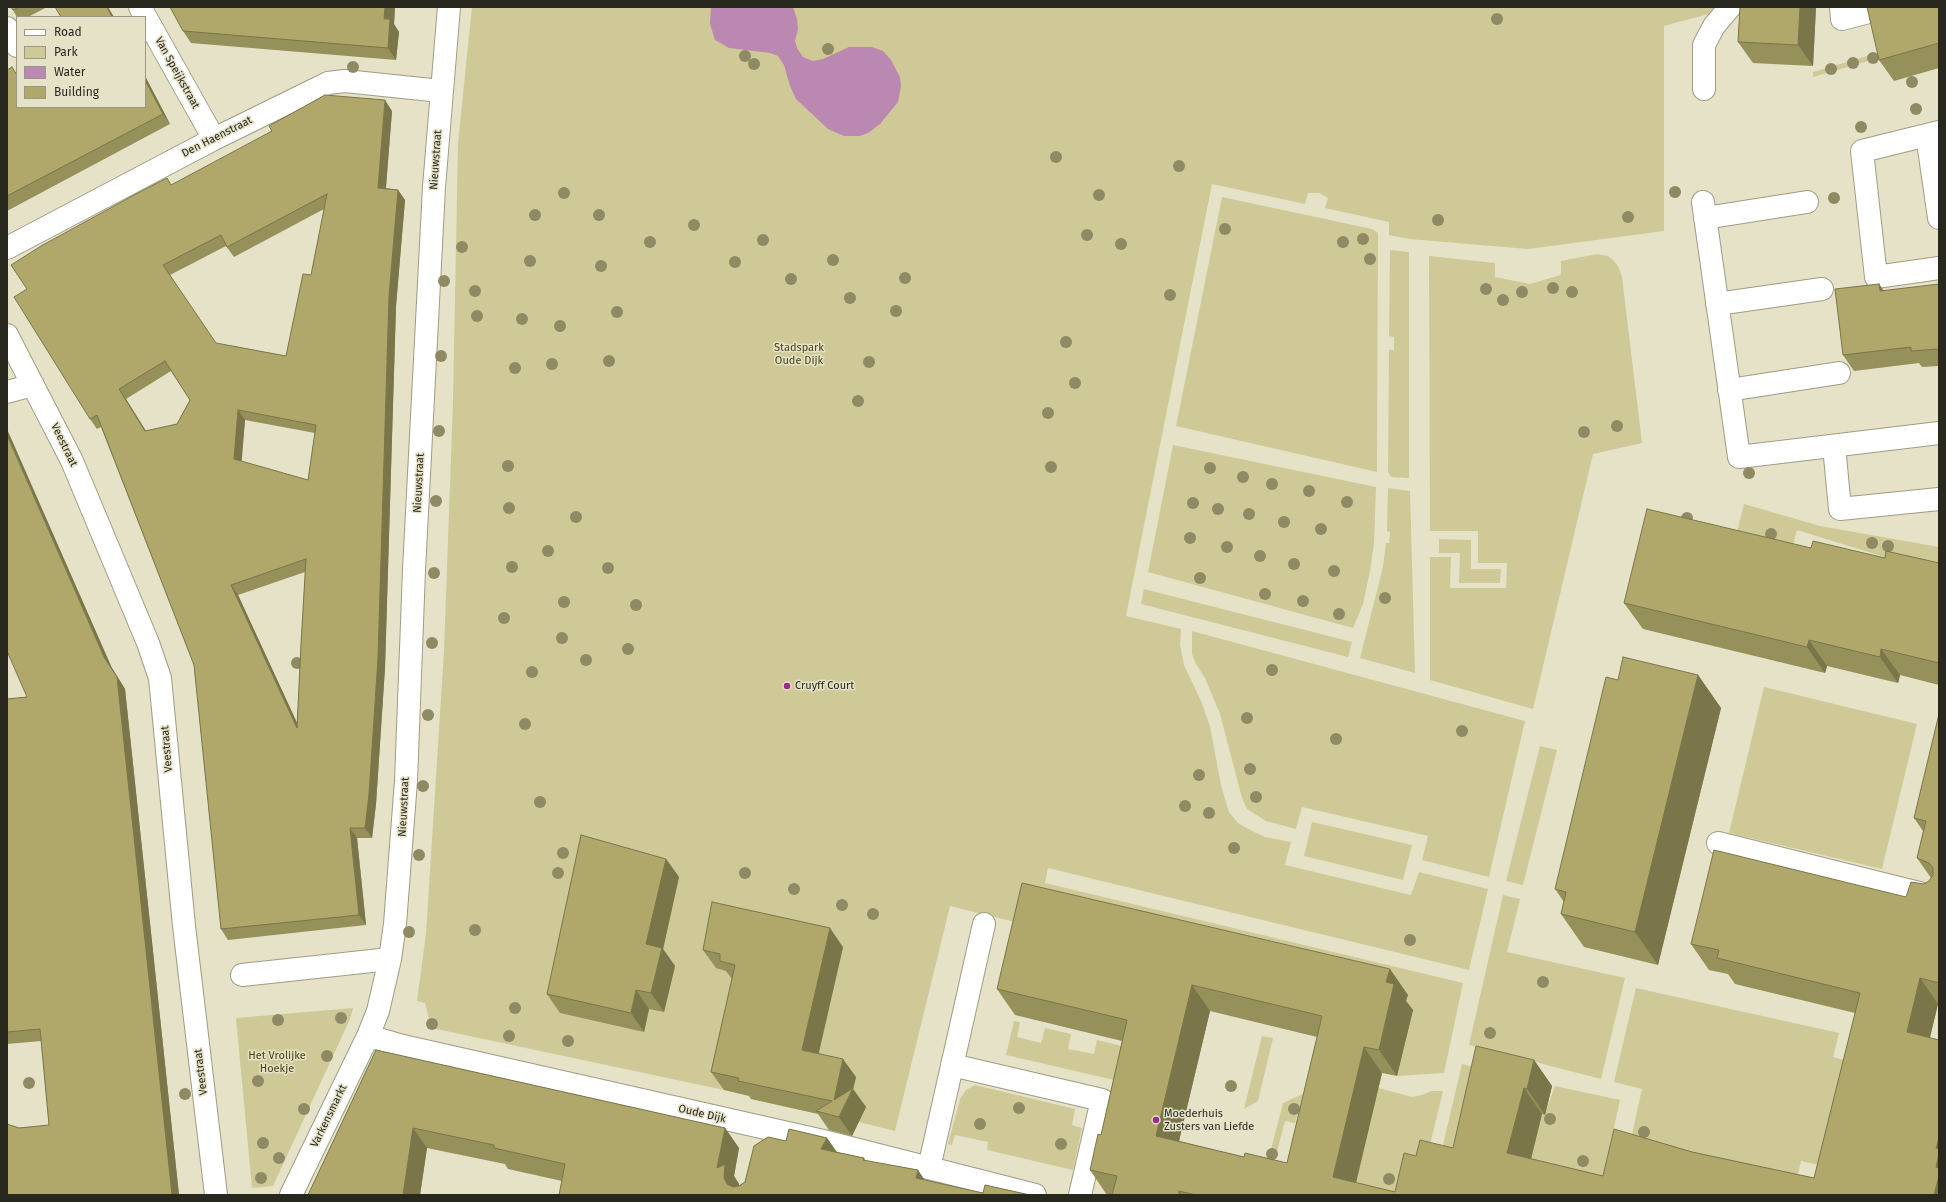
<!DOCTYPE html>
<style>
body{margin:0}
#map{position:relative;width:1946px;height:1202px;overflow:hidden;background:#e5e2c8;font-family:"Fira Sans",sans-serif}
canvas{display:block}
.frame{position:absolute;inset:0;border:8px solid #29281e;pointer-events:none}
.legend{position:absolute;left:16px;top:16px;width:130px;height:92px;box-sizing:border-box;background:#e5e2c8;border:1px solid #9a9884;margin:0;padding:5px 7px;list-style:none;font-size:12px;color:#29281e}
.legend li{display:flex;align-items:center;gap:8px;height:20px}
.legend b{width:20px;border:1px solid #9a9884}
</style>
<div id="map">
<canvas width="1946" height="1202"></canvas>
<div class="frame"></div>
<ul class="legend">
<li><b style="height:5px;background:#fff"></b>Road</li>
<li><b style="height:11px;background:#cfc998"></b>Park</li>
<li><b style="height:11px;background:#bb88b1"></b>Water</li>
<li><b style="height:11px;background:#afa86a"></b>Building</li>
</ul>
</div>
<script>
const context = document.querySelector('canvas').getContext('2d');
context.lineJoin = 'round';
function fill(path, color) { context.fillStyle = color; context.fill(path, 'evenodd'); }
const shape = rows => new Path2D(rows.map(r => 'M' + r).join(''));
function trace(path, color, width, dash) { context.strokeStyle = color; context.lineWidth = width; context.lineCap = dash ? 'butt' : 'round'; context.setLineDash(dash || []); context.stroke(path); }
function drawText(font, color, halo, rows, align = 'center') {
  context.font = font + ' "Fira Sans",sans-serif'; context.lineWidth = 3; context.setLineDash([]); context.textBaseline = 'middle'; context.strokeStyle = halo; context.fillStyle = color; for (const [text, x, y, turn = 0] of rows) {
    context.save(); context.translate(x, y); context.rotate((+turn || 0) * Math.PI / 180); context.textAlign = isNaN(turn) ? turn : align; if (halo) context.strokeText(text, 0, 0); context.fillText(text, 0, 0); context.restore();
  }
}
fill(shape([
 [472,7,1717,7,1716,12,1664,26,1664,231,1528,249,1409,239,1389,235,1389,222,1325,208,1328,198,1319,193,1308,193,1305,204,1212,184,1126,616,1181,629,1180,645,1184,665,1201,701,1210,726,1221,785,1229,812,1238,823,1250,830,1265,837,1291,842,1285,865,1411,895,1419,872,1488,889,1469,970,1048,868,1045,883,1463,983,1444,1073,1397,1076,1413,1010,1405,1008,1408,995,1035,927,950,906,895,1131,859,1122,733,973,733,1051,724,1090,427,1027,429,1019,425,1003,417,1001,426,934,444,651,453,401,458,143],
 [1888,50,1889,55,1813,77,1813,72],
 [1222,197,1372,229,1378,233,1377,472,1176,426],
 [1390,250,1409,252,1409,478,1391,477,1388,472,1389,350,1394,350,1394,337,1389,336],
 [1597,254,1608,256,1613,260,1618,266,1622,277,1642,443,1593,454,1533,709,1430,680,1430,557,1451,557,1450,588,1506,588,1507,563,1478,563,1478,531,1430,531,1429,256,1495,263,1495,277,1530,284,1561,275,1561,261],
 [1173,445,1376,487,1374,543,1370,571,1363,604,1353,628,1148,572],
 [1388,488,1410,491,1415,673,1360,658,1383,567,1386,543,1389,543,1390,532,1387,531],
 [1744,504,1820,526,1939,547,1939,574,1797,530,1791,553,1736,536],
 [1439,539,1471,540,1471,569,1501,569,1500,583,1459,583,1460,553,1439,553],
 [1144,589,1352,642,1348,657,1141,604],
 [1192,631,1525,721,1489,877,1422,860,1428,836,1302,807,1296,829,1266,821,1247,809,1242,798,1220,714,1205,678,1196,664,1192,654],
 [1764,687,1917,724,1882,869,1729,833],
 [1540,746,1557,750,1523,885,1506,881],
 [1312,822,1412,845,1403,880,1304,856],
 [1503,895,1520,899,1507,952,1625,978,1601,1079,1469,1045],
 [1636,988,1839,1033,1833,1057,1855,1063,1828,1167,1801,1161,1796,1183,1630,1143,1642,1089,1614,1082],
 [353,1008,350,1019,273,1186,252,1188,236,1018],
 [1014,1021,1020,1022,1017,1037,1041,1043,1045,1028,1071,1034,1068,1049,1094,1054,1097,1040,1122,1046,1114,1080,1006,1055],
 [1262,1036,1273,1038,1258,1101,1244,1109],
 [1462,1064,1510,1076,1490,1113,1438,1166],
 [975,1085,1075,1109,1072,1125,1082,1128,1073,1170,987,1150,988,1142,955,1135,952,1145,948,1144,960,1099,966,1090],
 [1555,1086,1620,1100,1599,1195,1526,1179,1542,1114,1545,1114],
 [1378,1088,1412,1097,1422,1095,1431,1091,1443,1091,1418,1195,1353,1195],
 [1303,1094,1295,1123,1285,1121,1274,1163,1268,1161,1283,1103]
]), '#cfc998');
fill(shape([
 [711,7,793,7,797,19,798,29,795,41,797,48,803,57,813,61,823,59,849,47,872,47,883,51,891,60,900,77,901,86,898,102,880,124,868,133,860,136,844,136,828,129,796,99,790,86,784,65,778,56,770,53,729,48,715,40,710,24]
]), '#bb88b1');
const minor = shape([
 [140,7,214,139],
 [1841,7,1842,19,1888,7],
 [7,28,17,46],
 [1704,89,1704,45,1714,26,1730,7],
 [1939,132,1862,151,1876,277,1939,268],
 [1927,135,1939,218],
 [1703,202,1739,457,1939,433],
 [1705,218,1807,202],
 [7,248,214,139,328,83,345,81,441,91],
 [1717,304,1822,289],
 [7,335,72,461,148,643,160,678,184,926,216,1195],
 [1729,390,1839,373],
 [7,392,33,385],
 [1834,446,1840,509,1939,499],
 [1718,843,1939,898],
 [242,975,390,959],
 [368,1036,403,1046,823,1141,1035,1195],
 [952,1065,1102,1100,1080,1195],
 [929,1168,984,924],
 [291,1195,368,1036,378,1011,390,959,395,924,406,781,414,570,434,187,449,7]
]);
trace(minor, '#9f9c84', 24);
trace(minor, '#fff', 22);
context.fillStyle = '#8f8a63';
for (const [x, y] of [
 [1497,19],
 [828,49],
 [745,56],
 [1873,58],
 [1853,63],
 [754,64],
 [353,67],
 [1831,69],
 [1912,82],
 [1916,109],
 [1861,127],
 [1056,157],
 [1179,166],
 [1675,192],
 [564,193],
 [1099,195],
 [1834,198],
 [535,215],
 [599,215],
 [1628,217],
 [1438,220],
 [694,225],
 [1225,229],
 [1087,235],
 [1363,239],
 [763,240],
 [650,242],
 [1343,242],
 [1121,244],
 [462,247],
 [1370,259],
 [833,260],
 [530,261],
 [735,262],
 [601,266],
 [905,278],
 [791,279],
 [444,281],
 [1553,288],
 [1486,289],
 [475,291],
 [1522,292],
 [1572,292],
 [1170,295],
 [850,298],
 [1503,300],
 [896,311],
 [617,312],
 [477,316],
 [522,319],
 [560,326],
 [1066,342],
 [441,356],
 [609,361],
 [869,362],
 [552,364],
 [515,368],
 [1075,383],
 [858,401],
 [1048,413],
 [1617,426],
 [439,431],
 [1584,432],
 [508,466],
 [1051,467],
 [1210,468],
 [1749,473],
 [1243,477],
 [1272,484],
 [1309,491],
 [436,501],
 [1347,502],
 [1193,503],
 [509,508],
 [1218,509],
 [1249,514],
 [576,517],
 [1687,518],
 [1284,522],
 [1321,529],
 [1771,534],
 [1190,538],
 [1872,543],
 [1888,546],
 [1227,547],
 [548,551],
 [1260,556],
 [1294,564],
 [512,567],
 [608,568],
 [1334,571],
 [434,573],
 [1200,578],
 [1265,594],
 [1385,598],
 [1303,601],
 [564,602],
 [636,605],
 [1339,614],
 [504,618],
 [562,638],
 [432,643],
 [628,649],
 [586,660],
 [297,663],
 [1272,670],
 [532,672],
 [428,715],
 [1247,718],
 [525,724],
 [1462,731],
 [1336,739],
 [1250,769],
 [1199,775],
 [423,786],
 [1256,797],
 [540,802],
 [1185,806],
 [1209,813],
 [1234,848],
 [563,853],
 [419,855],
 [558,873],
 [745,873],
 [794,889],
 [842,905],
 [873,914],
 [475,930],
 [409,932],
 [1410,940],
 [1543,982],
 [515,1008],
 [341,1018],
 [278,1020],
 [432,1024],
 [1490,1033],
 [509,1036],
 [568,1041],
 [327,1056],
 [258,1081],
 [29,1083],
 [1231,1086],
 [185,1094],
 [1019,1108],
 [304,1109],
 [1294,1109],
 [1550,1119],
 [980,1124],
 [1644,1132],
 [263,1143],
 [1061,1144],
 [1272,1154],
 [279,1158],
 [1583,1161],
 [261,1178],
 [1389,1179]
]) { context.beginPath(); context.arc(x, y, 6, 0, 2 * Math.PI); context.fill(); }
fill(shape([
 [11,7,47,7,28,17,17,17],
 [170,7,395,7,394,24,399,32,396,60,191,43,183,31],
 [1740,7,1816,7,1813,66,1753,63,1738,42],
 [1939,7,1939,68,1894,81,1879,60],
 [7,70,17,107,145,76,170,124,7,211],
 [392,111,386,188,398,190,405,200,396,306,385,668,376,804,372,838,357,838,366,925,228,940,221,929,194,665,101,427,97,429,90,419,27,289,172,185],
 [324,209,311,275,286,356,216,344,170,275,226,246,234,257],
 [171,371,190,400,177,424,146,431,126,399],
 [245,420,315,433,308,480,241,462],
 [305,572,297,723,238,595],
 [1879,284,1884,291,1939,284,1939,366,1922,367,1919,363,1854,371,1843,355],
 [1811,548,1885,558,1939,563,1939,685,1900,675,1898,683,1827,666,1825,673,1643,629,1624,603],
 [112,668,125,689,179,1195,7,1195,19,1128,49,1125,41,1041,7,1044,7,699,27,697],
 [1698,675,1721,708,1658,965,1584,947,1561,914,1564,902,1555,889,1618,680],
 [1939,714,1939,1005,1938,1004,1930,1037,1939,1195,1107,1195,1090,1170,1101,1135,1122,1041,1015,1015,997,989,1022,883,1408,995,1406,1001,1413,1010,1397,1076,1382,1073,1356,1183,1395,1192,1416,1156,1453,1148,1534,1060,1552,1086,1545,1115,1542,1114,1531,1159,1603,1176,1692,1152,1814,1178,1855,1013,1735,984,1728,974,1709,970,1691,944,1906,897,1924,884,1929,881,1931,878,1917,858,1923,831,1914,818],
 [1210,1011,1317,1037,1287,1163,1244,1157,1179,1141],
 [666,859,679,877,663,949,675,966,664,1012,649,1009,644,1032,560,1013,547,994],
 [843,947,819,1053,856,1077,853,1089,866,1107,852,1136,829,1130,818,1114,751,1099,749,1096,724,1090,711,1072,732,979,726,971,716,968,703,950],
 [376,1050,725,1128,739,1148,734,1176,739,1184,739,1186,745,1182,754,1146,768,1137,786,1141,789,1129,827,1138,837,1152,864,1158,866,1161,918,1170,924,1180,983,1193,985,1185,1030,1195,559,1195,562,1181,508,1169,505,1164,427,1148,420,1195,308,1195]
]), '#96905b');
fill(shape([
 [107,7,108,7,114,17,112,17],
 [385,7,395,7,394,24,399,32,396,60,388,48,384,19],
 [1800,7,1816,7,1813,66,1798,45],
 [145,76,170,124,163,114,145,80],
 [385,100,392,111,385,198,378,188],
 [398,190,405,200,396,306,385,668,376,804,372,838,365,828,389,296],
 [1879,284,1890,300,1880,291],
 [119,389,126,399,152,441,145,431],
 [238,410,245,420,241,470,234,459],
 [7,429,112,668,125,689,179,1195,172,1195,104,657,7,435],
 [231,585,238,595,304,738,297,728],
 [1809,640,1827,666,1825,673,1807,647],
 [1881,649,1900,675,1898,683,1880,657],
 [1698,675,1721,708,1658,965,1635,932],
 [350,828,357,838,366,925,359,915],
 [666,859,679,877,663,949,675,966,664,1012,651,993,646,944],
 [830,928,843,947,815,1068,802,1050],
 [1390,969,1408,995,1406,1001,1413,1010,1397,1076,1379,1050,1386,982],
 [1920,978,1938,1004,1925,1058,1907,1032],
 [1192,985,1210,1011,1174,1162,1156,1136],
 [636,990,649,1009,644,1032,631,1013],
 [1364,1047,1382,1073,1353,1195,1333,1177],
 [843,1059,856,1077,853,1089,866,1107,852,1136,839,1117,834,1100],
 [1534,1060,1552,1086,1545,1115,1527,1089],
 [1524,1088,1542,1114,1526,1179,1507,1153],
 [413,1128,427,1148,420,1195,403,1195],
 [725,1128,739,1148,734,1176,739,1184,738,1195,735,1195,717,1168],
 [827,1138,841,1159,821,1149],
 [1939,1138,1939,1152,1936,1148],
 [1939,1154,1939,1172,1936,1167],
 [918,1170,932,1191,916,1178],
 [1939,1176,1939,1195,1934,1195],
 [1179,1191,1182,1195,1179,1195]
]), '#7a764a');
const building = shape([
 [11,7,19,7,13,10,11,7],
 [55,7,107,7,112,17,61,17,55,7],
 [170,7,385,7,384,19,390,19,388,48,183,31,170,7],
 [1740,7,1800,7,1798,45,1738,42,1740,7],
 [1867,7,1939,7,1939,43,1879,60,1867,7],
 [12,67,17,75,17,107,145,107,145,80,163,114,7,196,7,70,12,67],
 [325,95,385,100,378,188,398,190,389,296,378,658,369,794,365,828,350,828,359,915,221,929,194,665,97,415,90,419,14,297,27,289,11,265,41,246,136,194,167,178,171,185,272,131,269,126,325,95],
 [327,194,311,275,303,274,286,356,216,343,163,265,221,235,227,247,327,194],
 [165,361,190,400,177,424,145,431,119,389,165,361],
 [238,410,316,425,308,480,234,459,238,410],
 [306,559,301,644,297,728,231,585,306,559],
 [1879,284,1880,291,1939,284,1939,349,1911,351,1911,347,1843,355,1835,289,1879,284],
 [7,435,104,657,117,677,172,1195,7,1195,7,1124,19,1128,49,1125,40,1029,7,1032,7,699,27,697,7,651,7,435],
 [1647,509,1811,548,1813,541,1885,558,1886,551,1939,563,1939,663,1881,649,1880,657,1809,640,1807,647,1624,603,1647,509],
 [1623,657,1698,675,1635,932,1561,914,1566,892,1555,889,1606,677,1618,680,1623,657],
 [1939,714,1939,983,1920,978,1907,1032,1939,1040,1939,1138,1936,1148,1939,1149,1939,1154,1936,1167,1939,1168,1939,1176,1934,1195,1196,1195,1179,1191,1179,1195,1112,1195,1117,1176,1090,1170,1098,1134,1101,1135,1127,1020,997,989,1022,883,1390,969,1386,982,1394,984,1379,1050,1364,1047,1333,1177,1395,1192,1404,1153,1416,1156,1420,1140,1453,1148,1476,1046,1534,1060,1527,1089,1524,1088,1507,1153,1603,1176,1614,1129,1692,1152,1814,1178,1860,993,1717,958,1719,950,1691,944,1714,850,1906,897,1911,882,1924,884,1929,881,1933,875,1933,868,1929,863,1917,858,1926,821,1914,818,1939,714],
 [1192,985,1322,1016,1287,1163,1245,1153,1244,1157,1156,1136,1192,985],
 [581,835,666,859,646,944,662,948,651,993,636,990,631,1013,547,994,581,835],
 [712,902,830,928,802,1050,843,1059,834,1100,853,1088,839,1117,816,1111,832,1101,738,1081,739,1078,711,1072,735,965,720,961,720,954,703,950,712,902],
 [376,1050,725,1128,717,1168,725,1164,724,1178,727,1184,733,1187,739,1186,745,1182,754,1146,768,1137,786,1141,789,1129,827,1138,821,1149,864,1158,863,1160,918,1170,916,1178,983,1193,985,1185,1030,1195,559,1195,565,1164,494,1148,494,1145,413,1128,403,1195,308,1195,376,1050]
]);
fill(building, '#afa86a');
trace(building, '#7a764a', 1);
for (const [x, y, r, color] of [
 [787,686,4,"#992c8c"],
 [1156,1120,4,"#992c8c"]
]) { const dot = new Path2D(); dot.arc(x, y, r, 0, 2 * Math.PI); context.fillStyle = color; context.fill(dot); trace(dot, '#e5e2c8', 1.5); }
drawText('11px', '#29281e', '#e5e2c8', [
 ["Van Speijkstraat",177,73,61],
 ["Den Haenstraat",217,137,-27],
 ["Nieuwstraat",436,160,-86],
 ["Veestraat",64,445,64],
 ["Nieuwstraat",419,483,-87],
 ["Veestraat",167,749,-95],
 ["Nieuwstraat",404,807,-87],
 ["Veestraat",201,1072,-97],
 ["Oude Dijk",702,1114,13],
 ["Varkensmarkt",329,1116,-64]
]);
drawText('11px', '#484210', '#e5e2c8', [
 ["Stadspark",799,348],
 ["Oude Dijk",799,361],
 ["Het Vrolijke",277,1056],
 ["Hoekje",277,1069]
]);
drawText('11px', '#29281e', '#e5e2c8', [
 ["Cruyff Court",795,686],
 ["Moederhuis",1164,1114],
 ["Zusters van Liefde",1164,1127]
], 'left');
</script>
